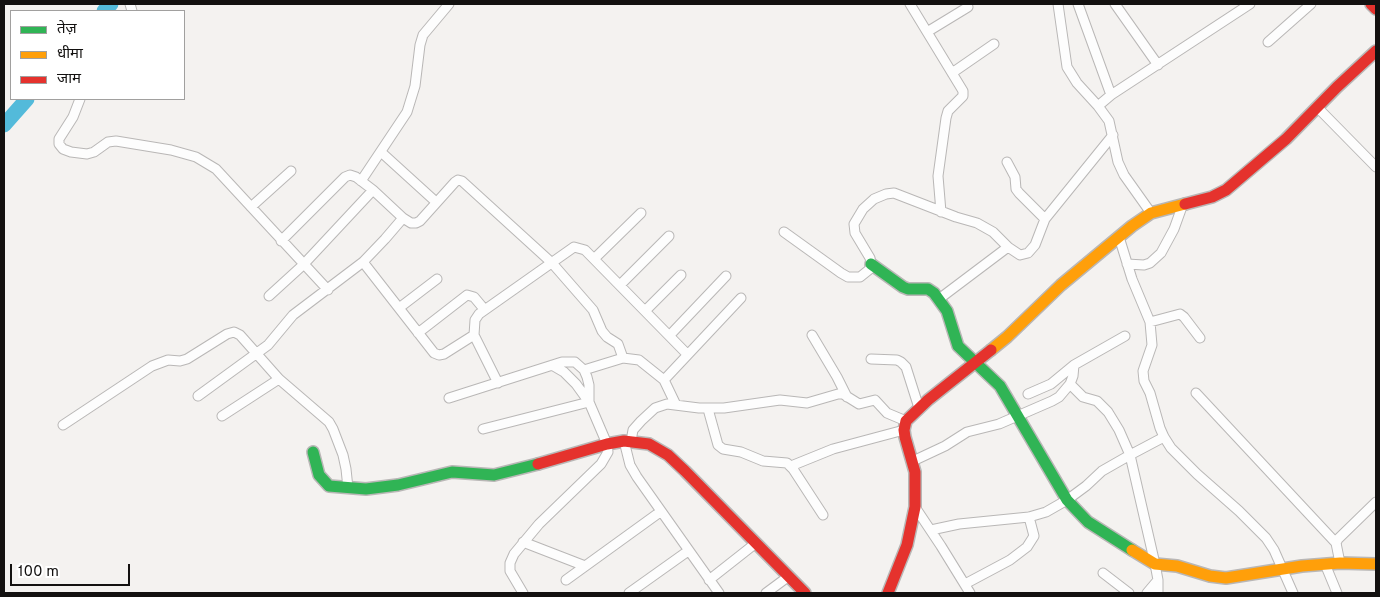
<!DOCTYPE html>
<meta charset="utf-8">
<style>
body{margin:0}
#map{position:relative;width:1380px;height:597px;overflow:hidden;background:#f4f2f0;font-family:Overpass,"Noto Sans Devanagari",sans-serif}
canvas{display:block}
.frame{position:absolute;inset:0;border:5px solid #131110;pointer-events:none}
.legend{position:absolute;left:10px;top:10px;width:175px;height:90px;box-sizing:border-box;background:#fff;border:1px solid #a1a09f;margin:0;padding:6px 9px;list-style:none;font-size:15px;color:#131110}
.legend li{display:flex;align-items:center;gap:10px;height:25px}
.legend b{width:25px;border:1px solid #a1a09f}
.scale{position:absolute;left:10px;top:564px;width:120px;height:22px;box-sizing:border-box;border:2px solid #131110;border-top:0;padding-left:6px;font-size:15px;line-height:18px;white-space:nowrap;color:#131110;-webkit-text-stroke:4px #fff;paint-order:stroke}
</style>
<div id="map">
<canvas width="1380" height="597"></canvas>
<div class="frame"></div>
<ul class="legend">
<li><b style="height:6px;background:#30b455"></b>तेज़</li>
<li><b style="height:6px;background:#ff9f0a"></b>धीमा</li>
<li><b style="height:6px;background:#e5322d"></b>जाम</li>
</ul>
<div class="scale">100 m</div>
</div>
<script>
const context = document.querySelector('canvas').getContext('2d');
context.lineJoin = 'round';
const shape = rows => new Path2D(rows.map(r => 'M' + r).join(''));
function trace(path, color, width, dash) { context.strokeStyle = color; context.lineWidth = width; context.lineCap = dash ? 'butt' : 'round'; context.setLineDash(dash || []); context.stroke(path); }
trace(shape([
 [104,11,111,4],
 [4,125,27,99]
]), '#53bada', 15);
const street = shape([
 [130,4,132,11],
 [910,4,963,91,963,96,948,111,946,118,938,176,941,212],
 [1058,4,1067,67,1077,83,1098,106],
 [1078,4,1111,95],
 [1115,4,1158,65],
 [927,32,968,7],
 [1268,42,1311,4],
 [952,73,994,44],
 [80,99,73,117,59,139,59,144,63,149,71,152,87,154,94,152,108,142,116,141,171,150,196,157,216,169,328,290],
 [1317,107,1376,167],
 [381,152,436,202],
 [1007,162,1015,177,1016,189,1019,193,1045,219],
 [361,181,407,112,415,86,420,45,423,35,449,4],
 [251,207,291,171],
 [1151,213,1124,175,1118,162,1109,121,1098,106,1111,95,1250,4],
 [784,232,841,273,848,277,860,277,870,269,871,264,870,258,855,233,854,224,863,209,874,199,886,194,894,193,956,217,977,223,993,232,1008,247],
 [1119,237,1132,279,1150,322,1152,345,1143,371,1144,381,1150,393,1160,428,1164,437,1171,448,1197,474,1239,511,1266,538,1274,550,1293,593],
 [281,241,345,177,350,175,356,177,373,190,403,218,411,223,416,223,420,221,455,182,458,180,462,181,552,263,593,310,602,331,607,337,618,344,623,358],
 [594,259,641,213],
 [363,262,434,353,439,355,444,354,474,335],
 [1127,264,1144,265,1150,263,1161,253,1174,229,1183,204],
 [620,285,669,236],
 [269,296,303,265,373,190],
 [939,299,1008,247,1020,255,1028,253,1035,245,1045,219,1113,135],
 [399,308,437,279],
 [646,310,681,275],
 [1150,322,1180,314,1184,317,1200,338],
 [418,333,467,295,474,297,484,309],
 [670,335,726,276],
 [812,335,837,377,847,397],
 [871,359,897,360,901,362,906,367,919,408],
 [584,370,623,358,639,360,664,380,676,405],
 [664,380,741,298],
 [498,383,474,335,475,320,479,314,574,247,585,250,687,354],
 [1196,393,1336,543],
 [1028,394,1051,384,1074,365,1125,336],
 [198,396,268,345,293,315,363,262,385,239,403,218],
 [449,398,562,362,575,362,584,370,587,377,589,385,589,402,607,444,608,452,601,464,539,524,514,554,510,563,510,571,523,593],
 [708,409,718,445,723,449,741,452,763,461,787,463,793,469,823,515],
 [222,416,279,379],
 [63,425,152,366,168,360,180,361,187,359,227,334,234,332,240,335,279,379,329,422,333,429,343,455,346,469,348,488],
 [483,429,589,402,576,384,564,372,552,365],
 [624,441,630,465,637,477,719,593],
 [631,441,633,430,641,421,655,408,667,404,699,408,724,408,780,400,807,403,838,394,843,394,859,404,875,400,887,413,906,421],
 [913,461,945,446,967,432,999,424,1052,401,1059,397,1070,384,1073,376,1074,365],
 [791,466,833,449,904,430],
 [915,507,941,546,970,593],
 [931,530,959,524,1029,517,1046,512,1067,500,1086,486,1102,471,1130,455,1119,430,1108,412,1097,401,1083,397,1070,384],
 [523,542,585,566],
 [1340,563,1336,543,1338,539,1376,502],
 [1325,564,1337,593],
 [1103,573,1129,593],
 [566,580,660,512],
 [709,580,756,543],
 [965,584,1010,560,1027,547,1034,536,1029,517],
 [629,593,688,551],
 [766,593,789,576],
 [1147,593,1158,580],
 [1158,593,1158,580,1155,564,1130,455,1164,437]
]);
const fast = shape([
 [871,264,903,287,908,289,928,289,934,293,947,311,958,346,1000,386,1067,500,1088,522,1132,550],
 [313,452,319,475,329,486,366,489,398,485,452,472,494,475,538,464]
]);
const slow = shape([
 [991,350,1007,337,1061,285,1132,226,1151,213,1185,204],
 [1132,550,1155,564,1177,566,1210,576,1226,578,1302,566,1340,563,1376,564]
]);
const jam = shape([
 [1371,4,1376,9],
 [1185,204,1212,197,1226,190,1286,139,1337,87,1376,51],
 [538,464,607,444,624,441,649,444,668,455,685,471,805,593],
 [888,593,907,545,915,507,915,472,905,437,904,430,906,421,928,400,991,350]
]);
trace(street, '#b9b7b6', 11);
trace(fast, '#b9b7b6', 14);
trace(slow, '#b9b7b6', 14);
trace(jam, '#b9b7b6', 14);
trace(street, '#fdfdfd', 9);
trace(fast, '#30b455', 11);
trace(slow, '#ff9f0a', 11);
trace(jam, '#e5322d', 11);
</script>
